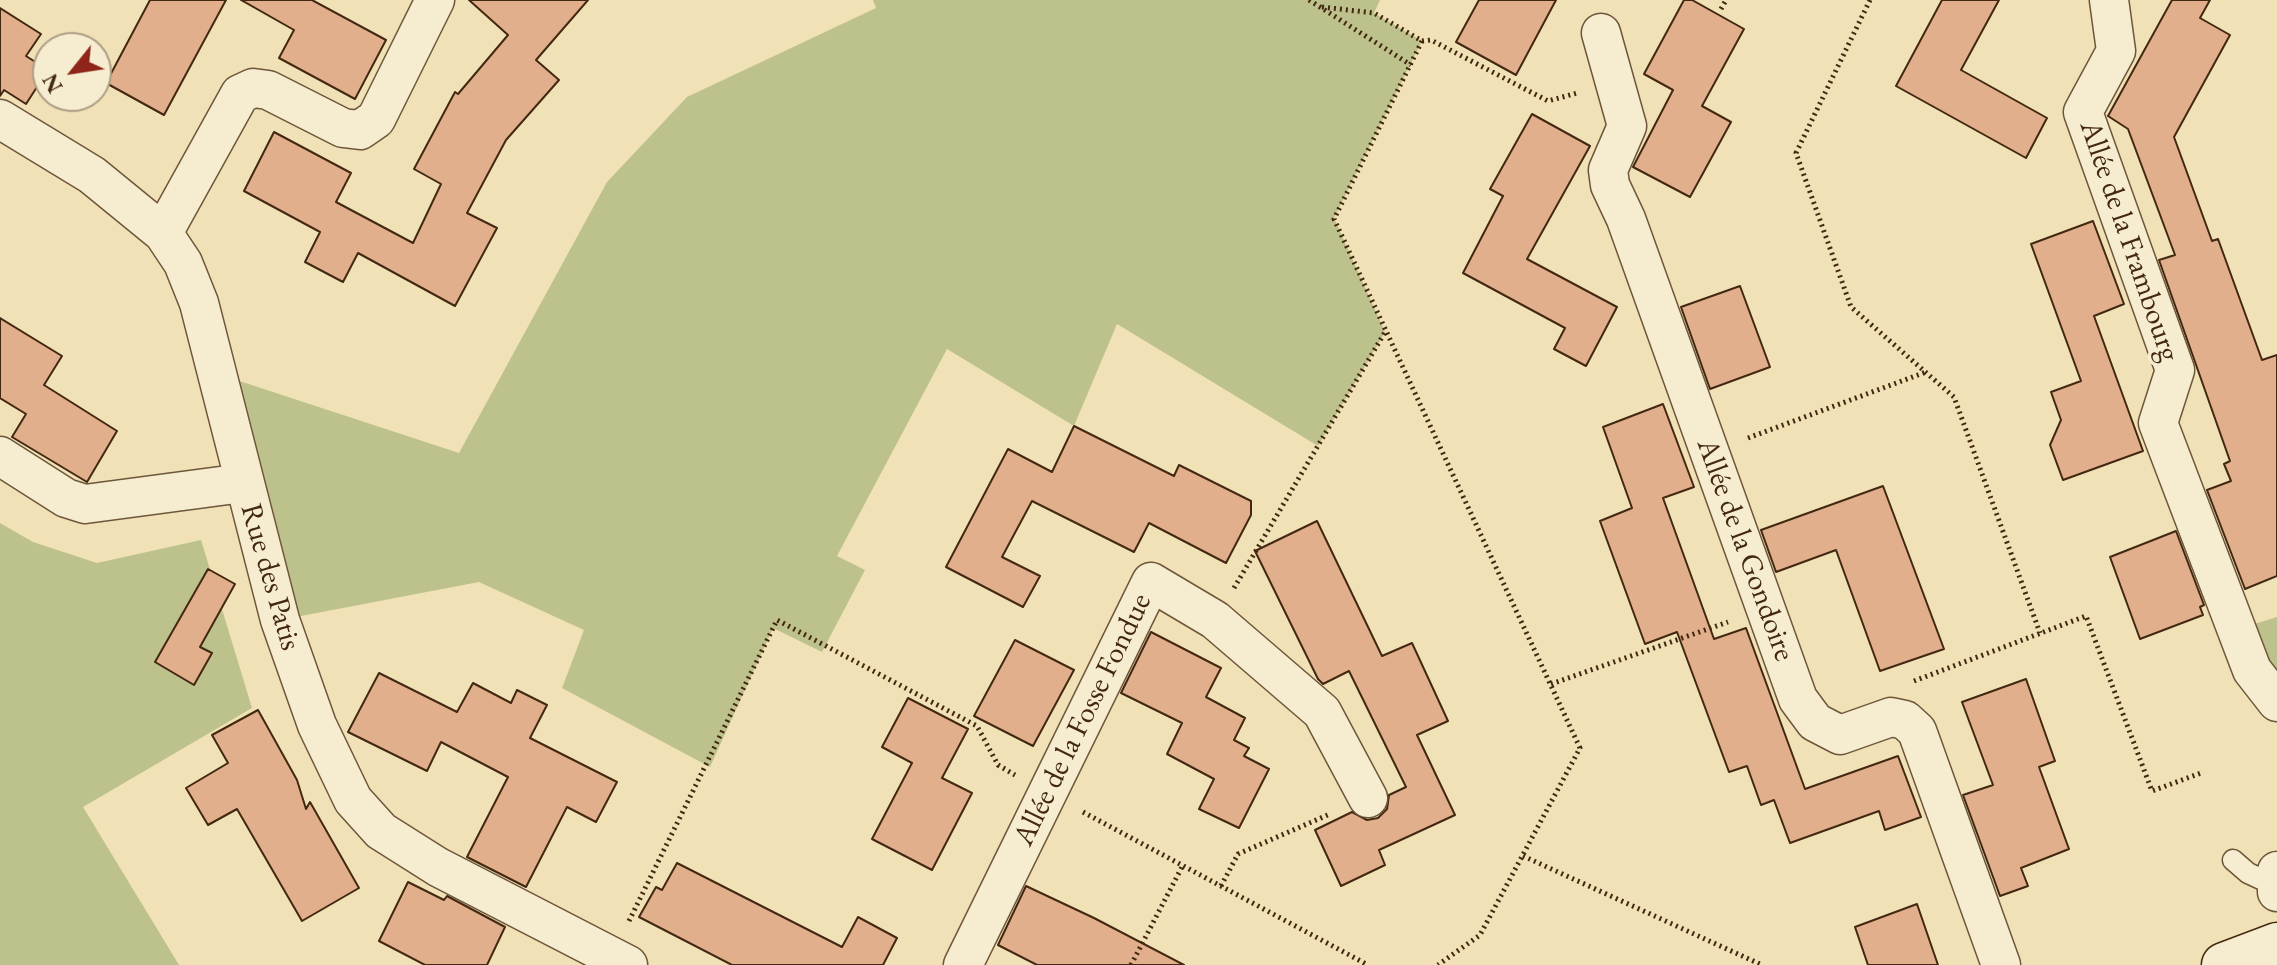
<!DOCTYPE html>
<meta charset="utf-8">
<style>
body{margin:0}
#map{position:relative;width:2277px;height:965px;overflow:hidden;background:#f1e1b6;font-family:"EB Garamond",serif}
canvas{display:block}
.north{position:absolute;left:32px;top:32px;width:80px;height:80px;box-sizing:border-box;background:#f6ecd0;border:2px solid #ae9e84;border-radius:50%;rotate:240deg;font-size:22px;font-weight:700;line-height:32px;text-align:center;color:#432811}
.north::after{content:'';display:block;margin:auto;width:28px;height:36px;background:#8f2418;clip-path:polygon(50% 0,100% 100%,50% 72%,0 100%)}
</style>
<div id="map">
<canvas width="2277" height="965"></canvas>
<div class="north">N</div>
</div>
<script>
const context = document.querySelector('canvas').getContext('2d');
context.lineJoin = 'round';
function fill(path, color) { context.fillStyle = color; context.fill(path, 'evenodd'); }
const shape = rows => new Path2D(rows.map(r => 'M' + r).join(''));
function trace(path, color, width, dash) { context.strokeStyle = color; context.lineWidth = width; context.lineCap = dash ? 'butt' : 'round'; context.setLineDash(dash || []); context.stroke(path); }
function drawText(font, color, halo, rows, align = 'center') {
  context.font = font + ' "EB Garamond",serif'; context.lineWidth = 7; context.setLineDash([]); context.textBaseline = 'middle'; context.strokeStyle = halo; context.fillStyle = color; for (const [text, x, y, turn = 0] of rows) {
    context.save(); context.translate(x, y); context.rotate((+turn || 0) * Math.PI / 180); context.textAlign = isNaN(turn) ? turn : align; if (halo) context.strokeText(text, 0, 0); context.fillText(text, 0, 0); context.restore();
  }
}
fill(shape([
 [873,0,1380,0,1374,13,1422,41,1334,218,1385,332,1318,446,1117,324,1074,426,947,349,837,556,865,570,822,652,773,628,710,767,562,688,584,630,479,582,280,620,215,373,459,453,607,182,687,97,876,8],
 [0,523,33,542,97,563,201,540,252,708,83,807,179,965,0,965],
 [2277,617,2277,685,2248,626]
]), '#bdc28c');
const building = shape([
 [150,0,226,0,164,115,106,83,150,0],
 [241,0,312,0,386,40,355,99,279,58,294,30,241,0],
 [469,0,588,0,536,60,559,80,506,140,467,213,497,228,455,306,358,253,343,282,305,262,320,232,244,191,274,132,351,173,336,202,413,243,441,184,414,169,455,92,458,94,508,35,469,0],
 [1479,0,1556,0,1516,75,1456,42,1479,0],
 [1684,0,1692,0,1744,29,1702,106,1731,122,1690,197,1633,167,1673,90,1644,74,1684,0],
 [1942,0,1999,0,1961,70,2047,118,2026,158,1896,86,1942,0],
 [2172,0,2210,0,2200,18,2230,35,2174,137,2212,241,2218,239,2262,360,2277,355,2277,576,2245,589,2207,490,2231,481,2224,464,2230,461,2159,260,2175,255,2128,129,2108,116,2172,0],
 [0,8,41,34,26,56,48,70,26,104,4,90,0,96,0,8],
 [1532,114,1590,146,1527,259,1617,307,1586,366,1554,349,1565,328,1463,273,1503,196,1490,189,1532,114],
 [2093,221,2124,304,2094,316,2143,451,2063,480,2050,445,2061,420,2051,392,2081,381,2031,244,2093,221],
 [1740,286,1770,367,1710,389,1681,307,1740,286],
 [0,318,62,356,44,385,117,431,87,482,12,437,26,414,0,398,0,318],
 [1663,404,1694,487,1663,498,1714,639,1746,628,1805,789,1898,756,1921,817,1885,830,1879,811,1790,843,1774,800,1761,805,1747,766,1729,772,1677,632,1645,644,1600,521,1632,508,1603,427,1663,404],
 [1074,426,1174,476,1179,465,1251,501,1251,515,1226,563,1149,523,1134,552,1032,501,1002,557,1040,576,1023,607,946,567,1008,449,1052,472,1074,426],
 [1883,486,1944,649,1880,671,1836,550,1776,572,1761,530,1883,486],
 [1317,521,1382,656,1412,643,1448,721,1417,735,1455,815,1379,850,1385,865,1341,886,1315,830,1352,812,1367,820,1378,818,1387,809,1389,795,1406,787,1349,671,1323,684,1318,679,1255,551,1317,521],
 [2176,531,2204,605,2200,607,2203,615,2140,639,2110,557,2176,531],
 [208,569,235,584,200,647,212,653,194,685,155,662,208,569],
 [1151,632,1221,668,1206,697,1245,718,1234,740,1249,748,1244,756,1269,769,1239,828,1199,809,1214,779,1167,754,1182,723,1121,693,1151,632],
 [1015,640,1074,670,1033,746,974,716,1015,640],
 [379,673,457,712,473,683,511,703,517,690,547,705,530,738,617,782,596,822,567,807,526,887,467,857,508,777,441,742,427,771,348,732,379,673],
 [2026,679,2055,761,2039,767,2069,849,2021,868,2028,886,2000,896,1963,795,1993,785,1962,702,2026,679],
 [908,698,968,729,942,778,972,793,932,870,872,839,912,763,882,747,908,698],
 [258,710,297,780,306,809,310,802,359,888,302,921,237,809,208,825,186,788,228,763,212,735,258,710],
 [677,863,842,947,858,917,897,938,883,965,732,965,639,917,656,887,662,890,677,863],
 [408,882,444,900,447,896,505,927,487,965,425,965,379,941,408,882],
 [1026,886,1094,918,1184,965,1037,965,998,945,1026,886],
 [1917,904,1938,965,1868,965,1855,927,1917,904]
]);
fill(building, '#e1af8b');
trace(building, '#432811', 2);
const lane = shape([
 [2233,860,2248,873,2276,886]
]);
const street = shape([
 [2109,0,2116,51,2083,112,2175,370,2158,423,2252,670,2277,702],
 [1601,33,1627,126,1608,170,1610,185,1626,219,1798,699,1815,722,1840,735,1891,717,1905,720,1917,731,2001,965],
 [0,119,92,175,163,233,183,263,199,303,280,620,317,725,353,800,381,831,438,867,628,965],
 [163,233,240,94,253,88,268,90,343,128,360,130,376,119,435,0],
 [0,456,66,498,85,504,243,483],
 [2277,871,2277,892],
 [963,965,1151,582,1215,620,1322,712,1368,798]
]);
const secondary = shape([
 [2224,965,2277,945]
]);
trace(lane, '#6e563a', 23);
trace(street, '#6e563a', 41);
trace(secondary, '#432811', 47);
trace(shape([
 [1309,0,1411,65],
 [1870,0,1796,153,1851,307,1954,397,2040,633],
 [1322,7,1374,13,1422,41,1334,219,1580,748,1480,935,1438,965],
 [1721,9,1726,0],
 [1422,41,1431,40,1548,101,1577,93],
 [1748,438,1926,372],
 [1234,588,1385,332],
 [1914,681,2086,616,2152,791,2201,773],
 [1551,684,1728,622],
 [1083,812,1368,965],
 [1523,856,1762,965],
 [1221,886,1238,854,1330,814],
 [629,921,777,620,977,726,998,765,1015,775],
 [1131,965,1183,865]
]), '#432811', 5, [2, 4]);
trace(lane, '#f6ecd0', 20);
trace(street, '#f6ecd0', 38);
trace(secondary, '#f6ecd0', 44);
drawText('30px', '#432811', '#f6ecd0', [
 ["Allée de la Frambourg",2129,241,71],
 ["Allée de la Gondoire",1745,550,70],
 ["Rue des Patis",270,577,74],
 ["Allée de la Fosse Fondue",1083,720,-64]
]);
</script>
